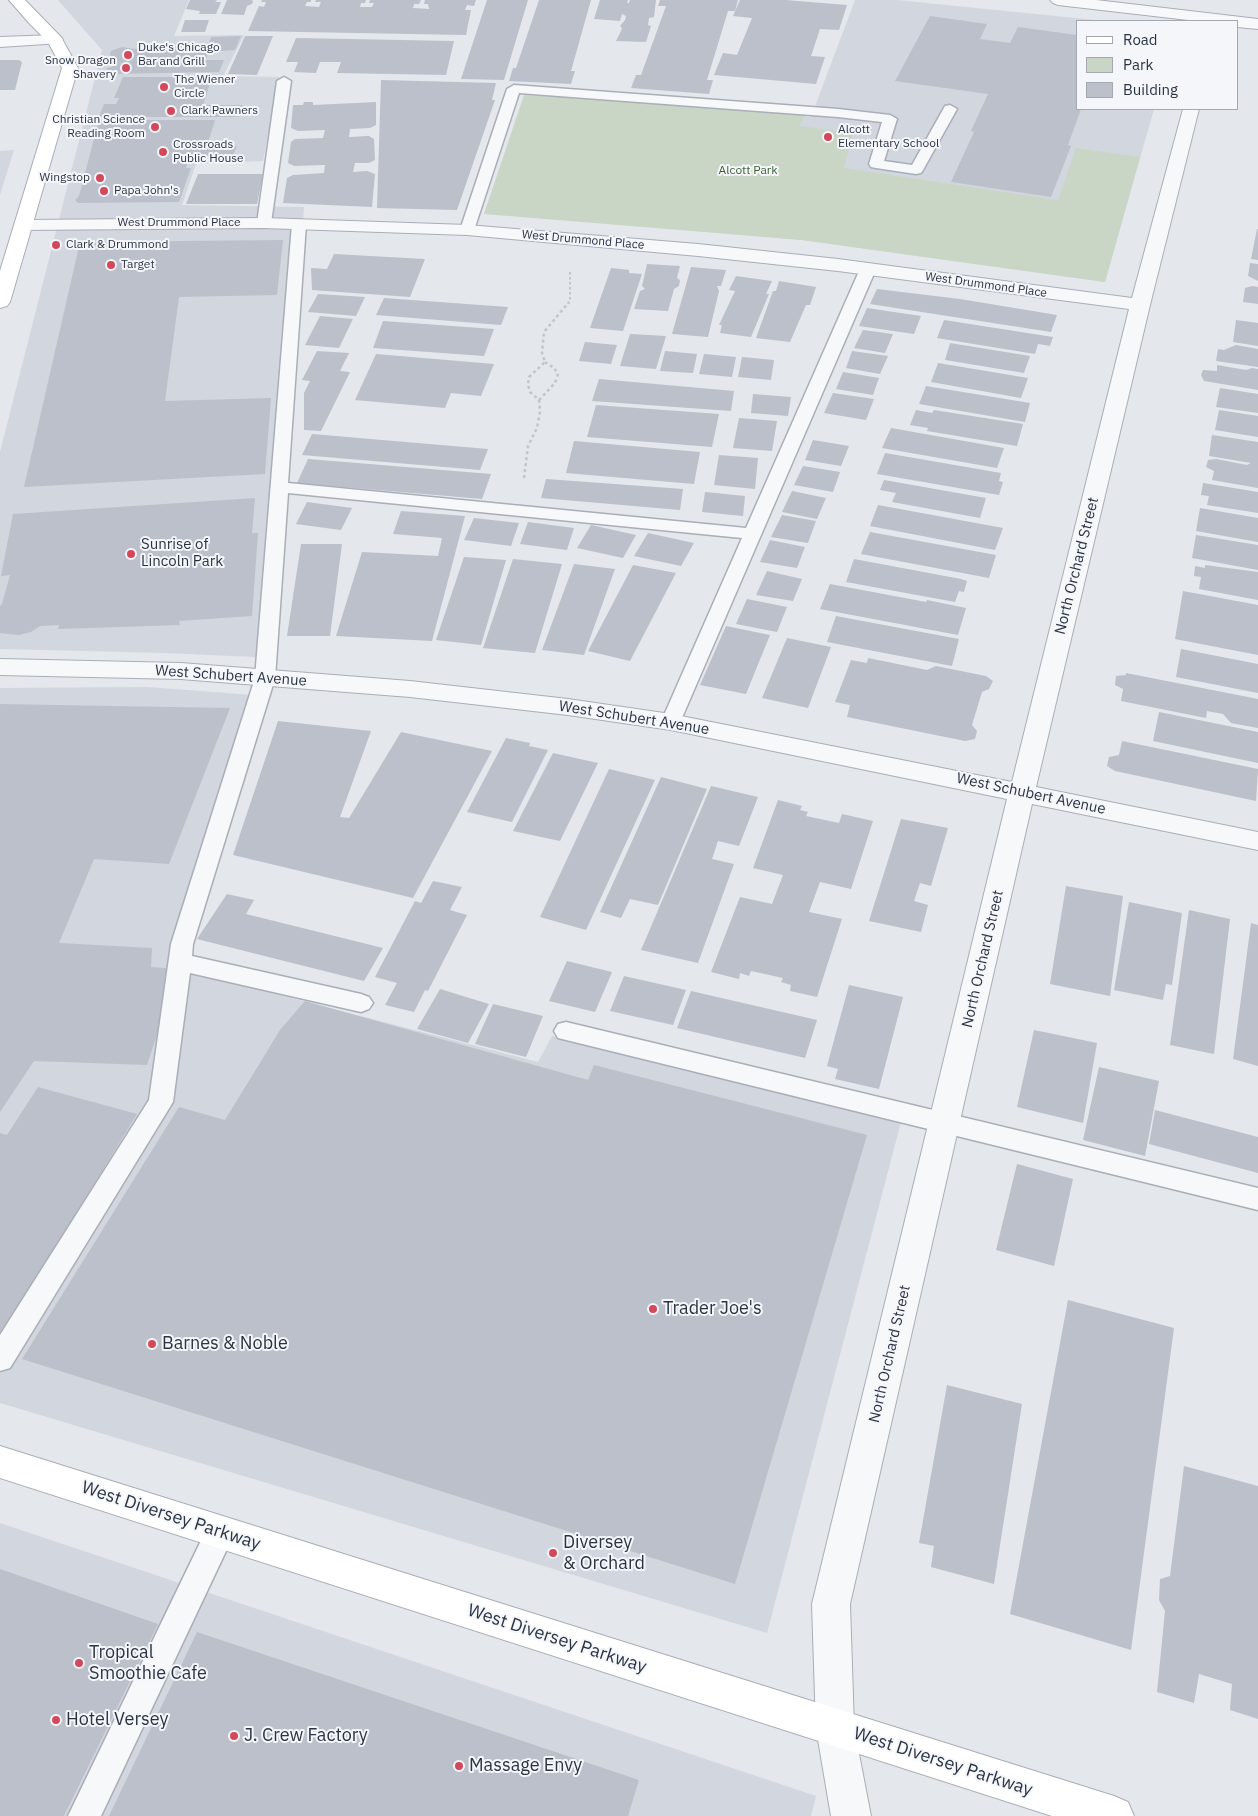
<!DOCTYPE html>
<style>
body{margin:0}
#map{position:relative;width:1258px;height:1816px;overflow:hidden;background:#e4e7ec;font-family:"IBM Plex Sans",sans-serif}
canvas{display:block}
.legend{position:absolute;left:1076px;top:20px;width:162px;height:90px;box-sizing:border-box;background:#f4f6f9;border:1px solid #a4a8b1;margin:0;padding:6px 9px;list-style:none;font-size:15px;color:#2b3445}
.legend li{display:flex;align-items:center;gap:10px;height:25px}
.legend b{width:25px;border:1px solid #a4a8b1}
</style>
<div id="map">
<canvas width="1258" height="1816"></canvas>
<ul class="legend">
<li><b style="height:6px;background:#fff"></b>Road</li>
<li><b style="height:14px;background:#c9d6c5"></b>Park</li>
<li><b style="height:14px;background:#bbc0ca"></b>Building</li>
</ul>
</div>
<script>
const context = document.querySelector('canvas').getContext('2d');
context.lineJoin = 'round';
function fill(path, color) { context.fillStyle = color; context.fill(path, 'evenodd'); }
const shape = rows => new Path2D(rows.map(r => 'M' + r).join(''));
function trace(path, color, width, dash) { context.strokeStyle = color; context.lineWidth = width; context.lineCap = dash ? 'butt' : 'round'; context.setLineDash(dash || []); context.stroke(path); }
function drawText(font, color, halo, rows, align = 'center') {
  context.font = font + ' "IBM Plex Sans",sans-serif'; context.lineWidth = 4; context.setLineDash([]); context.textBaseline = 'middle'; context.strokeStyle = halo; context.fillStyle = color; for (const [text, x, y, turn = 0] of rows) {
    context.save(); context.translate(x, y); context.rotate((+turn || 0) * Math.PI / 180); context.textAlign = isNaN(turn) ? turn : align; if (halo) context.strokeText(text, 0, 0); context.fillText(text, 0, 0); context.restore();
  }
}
fill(shape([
 [58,0,189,0,174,36,244,35,223,76,279,77,263,161,196,164,182,205,304,207,276,658,166,653,0,649,0,452,102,50],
 [855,0,897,0,1105,21,1077,21,1077,109,1154,109,1105,282,802,240,696,231,660,104,811,117],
 [14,150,0,195,0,151],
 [147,687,266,696,183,970,538,1062,552,1036,901,1122,767,1633,0,1403,0,688],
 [0,1523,816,1796,811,1816,0,1816]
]), '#d2d6de');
fill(shape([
 [524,95,808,110,799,126,853,133,844,168,1058,200,1076,148,1140,157,1105,282,802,240,484,214]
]), '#c9d6c5');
fill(shape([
 [190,0,217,0,215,2,221,2,216,14,199,14,200,11,186,9],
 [227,0,251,0,253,1,252,4,247,6,244,15,221,14],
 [262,0,311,0,311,2,307,2,305,6,319,7,321,2,315,2,316,0,366,0,365,3,361,3,360,7,372,7,374,3,369,3,370,0,421,0,419,4,414,4,413,8,429,9,428,4,424,4,425,0,476,0,474,6,467,5,465,10,471,10,466,35,248,31,259,6,264,7,266,2,261,2],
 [487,0,528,0,504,80,461,79],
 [539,0,591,0,571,71,575,71,571,84,509,81,513,68,516,68],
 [600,0,628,0,627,3,629,3,630,0,656,0,654,17,649,18,648,25,651,26,646,42,616,41,621,31,622,28,620,26,625,20,626,16,622,14,620,21,594,19],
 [660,0,738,0,735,11,728,11,707,80,713,80,709,94,631,88,636,75,641,75,666,6,658,6],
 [740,0,785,0,847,5,839,30,820,29,811,56,825,57,816,84,714,75,723,53,737,55,752,18,733,16],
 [930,16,987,24,980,39,1010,43,1018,27,1077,35,1077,109,1081,109,1068,145,1071,146,1051,197,951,182,974,132,971,131,988,94,895,81],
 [185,20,209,20,205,32,181,32],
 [241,36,235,50,208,52,207,57,175,60,224,60,219,72,112,74,106,72,107,68,112,67,115,58,110,55,111,51,122,47,135,49,157,46,198,46,197,48,208,48,211,37],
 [245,36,273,36,257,75,228,74],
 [296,38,454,41,446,75,337,73,341,62,320,62,316,73,294,72,298,62,286,62],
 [0,60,19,60,22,62,15,90,0,90],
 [123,77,212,77,203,105,243,105,239,117,99,117,104,104,116,104,119,98,114,98],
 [381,80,496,83,492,100,495,100,457,210,377,208],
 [304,102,313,102,313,105,376,102,376,125,370,128,350,129,349,137,369,136,374,139,375,160,369,163,355,163,353,172,367,171,375,174,372,207,283,203,287,178,293,175,324,173,325,165,294,166,288,163,291,142,295,139,323,138,325,130,298,131,291,128,293,105,303,105],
 [99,120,215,120,207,146,237,146,232,158,189,158,186,168,191,168,179,202,78,203,75,200,79,196],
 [198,174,263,174,257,204,186,204],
 [1257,229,1258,229,1258,260,1251,259],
 [283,240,277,295,179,297,165,401,271,398,265,474,24,487,80,242],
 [334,254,425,259,410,297,312,290,311,268,327,269],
 [1250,263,1258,264,1258,281,1248,276],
 [647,264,680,266,677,278,680,280,679,286,674,289,668,311,634,309,640,291,645,289,642,286],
 [691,267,726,270,721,286,717,286,719,291,708,337,672,334],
 [611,268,629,270,629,273,642,274,623,331,590,328],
 [736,276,772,281,766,294,769,294,751,337,720,333,722,325,719,325,735,291,729,290],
 [779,281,816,287,810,305,806,305,790,342,756,338,773,291,776,291],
 [1252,286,1258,287,1258,304,1243,302,1245,288],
 [877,289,960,299,1057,315,1051,332,870,304],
 [318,294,365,297,356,316,308,312],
 [384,298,508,307,501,325,376,315],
 [867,308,921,316,914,334,859,326],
 [320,316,353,319,339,348,305,345],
 [944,320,1053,337,1050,346,1038,344,1035,354,937,338],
 [1236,320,1258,323,1258,346,1233,342],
 [383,321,494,329,484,356,373,348],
 [863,330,893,334,885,353,854,348],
 [630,334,666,336,656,369,620,366],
 [585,342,617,345,611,364,579,361],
 [950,343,1030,356,1024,373,945,360],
 [1236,345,1258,349,1258,367,1216,361,1218,349,1224,350],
 [317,351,349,353,340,371,350,372,321,431,304,430,304,393,310,381,302,380],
 [665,351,697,354,693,373,660,371],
 [852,351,888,356,880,374,846,368],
 [376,354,494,364,481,396,451,393,445,408,355,400],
 [704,354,736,357,732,377,699,374],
 [742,357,774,360,771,380,738,377],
 [938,363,1028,378,1021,398,931,382],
 [1217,365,1246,370,1252,368,1258,369,1258,390,1204,381,1201,375,1203,370,1217,371],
 [843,372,879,378,873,395,836,389],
 [599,379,734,391,731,411,592,401],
 [926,386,1030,403,1025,422,919,404],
 [1220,388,1258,394,1258,413,1216,407],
 [833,393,874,399,866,420,824,413],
 [753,394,791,397,788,416,751,413],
 [596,405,719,414,712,447,587,437],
 [916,410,932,413,934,410,1023,424,1017,446,927,431,928,428,910,425],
 [1219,410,1258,416,1258,437,1215,430],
 [739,418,777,421,772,451,733,448],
 [891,428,1004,448,997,468,882,448],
 [312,434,488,449,480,470,302,455],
 [1212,435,1258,442,1258,488,1212,480,1214,471,1206,467,1208,460,1216,459,1247,465,1251,463,1209,456],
 [813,440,849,446,841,466,805,460],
 [574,441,700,452,694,484,566,473],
 [885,453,1001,473,999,481,1003,482,999,495,877,474],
 [719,455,758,458,755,489,714,485],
 [308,459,491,474,482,499,297,483],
 [803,466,840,472,833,492,794,485],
 [546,479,683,489,680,510,541,498],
 [884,480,986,498,980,518,892,502,896,493,880,490],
 [1203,483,1258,492,1258,513,1207,505,1209,496,1201,495],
 [792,491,826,498,817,519,782,512],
 [705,492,745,496,743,516,702,512],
 [255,498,252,533,258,533,252,616,179,621,180,625,58,629,59,625,40,626,31,632,19,635,0,633,0,606,2,604,10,575,1,576,13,514],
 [307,502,352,508,341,530,296,524],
 [878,505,1003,528,995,550,870,526],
 [1200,508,1258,518,1258,542,1196,531],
 [401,511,465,516,432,641,336,636,362,552,438,556,442,538,393,534],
 [782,515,816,521,808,543,771,537],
 [474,518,519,523,511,546,464,540],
 [528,522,574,528,567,550,520,544],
 [591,525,636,535,623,558,577,548],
 [870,532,996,555,989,578,861,554],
 [648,533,694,543,681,566,634,556],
 [1196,535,1258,545,1258,570,1192,558],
 [770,540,805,547,797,568,760,562],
 [301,544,342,544,330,636,287,636],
 [464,557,506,560,481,645,436,640],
 [513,559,562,564,535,653,483,648],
 [854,559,961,579,967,581,964,592,959,591,955,602,846,582],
 [574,564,615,569,584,655,542,650],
 [633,565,676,573,630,661,588,651],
 [1205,565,1258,572,1258,600,1199,589,1201,577,1194,576,1195,566,1205,568],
 [767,571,802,579,793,601,756,595],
 [830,584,926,602,927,600,966,608,958,635,820,609],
 [1183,591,1258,605,1258,655,1175,639],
 [747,599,787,607,777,632,736,624],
 [836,616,959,639,952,666,827,642],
 [726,626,770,635,746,694,700,685],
 [787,638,831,647,808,708,762,698],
 [1181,649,1258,664,1258,693,1176,677],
 [868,658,927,670,936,666,986,676,993,681,989,689,982,692,972,725,977,731,975,739,965,741,847,717,850,705,835,702,851,660,867,663],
 [1126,673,1258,699,1258,728,1231,723,1223,714,1207,711,1206,718,1121,701,1123,689,1115,685,1116,676,1126,675],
 [0,704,230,708,169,864,94,859,59,943,152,948,151,967,179,969,147,1065,34,1061,0,1112],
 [1159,712,1258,732,1258,763,1153,741],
 [278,721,371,731,340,817,349,818,401,732,492,751,413,898,233,855],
 [506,738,530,743,529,746,548,750,512,822,467,812],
 [1122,741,1258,769,1256,801,1115,771,1107,766,1109,757,1119,755],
 [553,753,598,763,560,841,513,831],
 [609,769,655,780,586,930,540,917],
 [661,777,707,789,658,905,630,899,621,918,600,912],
 [711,786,758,797,739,846,718,841,712,859,734,864,698,963,641,950],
 [778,800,802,806,800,810,808,812,806,816,839,823,842,814,873,821,851,889,820,882,809,912,842,919,817,997,790,991,791,985,781,982,783,978,751,971,749,976,740,973,739,979,711,972,740,897,772,904,783,875,753,868],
 [901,819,948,828,931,886,920,883,914,901,928,905,921,932,869,921],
 [433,881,462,887,450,910,467,915,428,991,425,990,414,1012,385,1005,397,983,375,977,415,901,421,903],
 [1066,886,1123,896,1110,996,1050,984],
 [227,894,254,900,246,914,383,948,364,981,197,939],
 [1129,902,1182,913,1172,985,1166,984,1163,1000,1114,990],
 [1189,910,1230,919,1214,1054,1170,1045],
 [1251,923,1258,925,1258,1066,1233,1059],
 [567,961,612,972,595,1012,549,1001],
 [624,976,686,990,673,1025,610,1011],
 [849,985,903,997,879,1089,835,1079,838,1069,827,1066],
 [440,989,489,1004,468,1043,417,1029],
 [691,991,817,1020,805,1058,677,1028],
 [305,1001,588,1080,594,1065,867,1135,735,1584,22,1359,179,1107,225,1120,280,1030],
 [493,1004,543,1016,526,1057,475,1044],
 [1034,1030,1097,1043,1083,1123,1017,1107],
 [1099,1067,1159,1081,1145,1156,1083,1140],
 [38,1087,137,1114,0,1338,0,1133,7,1135],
 [1155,1110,1258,1137,1258,1173,1149,1144],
 [1017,1164,1073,1179,1054,1266,996,1250],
 [1068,1300,1174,1328,1131,1650,1010,1614],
 [947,1385,1022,1404,994,1584,931,1567,934,1546,919,1543],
 [1184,1466,1258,1486,1258,1719,1230,1710,1232,1684,1199,1674,1194,1703,1157,1692,1165,1611,1159,1600,1160,1579,1170,1576],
 [0,1569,158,1624,64,1816,0,1816],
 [197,1632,639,1780,628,1816,109,1816]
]), '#bbc0ca');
const service = shape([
 [284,77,291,81,271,223,269,226,264,227,259,226,257,223,277,81,284,77],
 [514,85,838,109,890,115,897,119,884,161,912,165,945,106,950,105,957,109,923,170,921,173,916,174,876,168,871,167,869,164,882,122,838,117,519,93,474,230,472,233,467,234,462,233,460,230,507,89,514,85],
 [299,220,304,221,306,224,288,483,746,528,860,269,863,266,868,264,873,266,876,269,678,727,671,729,664,727,661,722,742,538,288,493,275,678,193,944,192,956,361,994,369,997,373,1003,369,1009,361,1012,190,973,173,1102,10,1368,0,1371,0,1335,149,1100,171,944,255,678,292,224,294,221,299,220],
 [566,1022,1258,1188,1258,1210,558,1038,554,1031,558,1024,566,1022],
 [220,1518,230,1522,235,1532,101,1816,68,1816,210,1522,220,1518]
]);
const minor = shape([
 [1050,0,1096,0,1258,19,1258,29,1237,27,1237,21,1197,21,1058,5,1053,3,1050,0],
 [55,35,61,37,63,40,61,43,0,47,0,37,55,35],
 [1183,109,1199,109,1150,305,1036,787,1258,832,1258,850,1032,804,850,1604,854,1728,871,1816,831,1816,816,1728,812,1604,1007,799,671,730,568,715,410,697,181,679,0,675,0,659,181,663,410,681,568,699,671,714,1012,782,1129,309,838,271,698,256,467,235,264,228,23,230,17,229,14,225,17,221,23,220,264,218,467,225,698,244,838,259,1132,298,1183,109]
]);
const secondary = shape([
 [9,0,25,0,61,37,78,68,10,302,7,306,0,308,0,271,62,68,48,42,29,23,9,0],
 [0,1446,1114,1796,1128,1802,1134,1816,1052,1816,0,1478,0,1446]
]);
trace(service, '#a9aeb7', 3);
trace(minor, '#a9aeb7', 2);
trace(secondary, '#a9aeb7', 2);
trace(shape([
 [568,304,570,301,570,272]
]), '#c2c5cb', 2, [2.5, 2.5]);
trace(shape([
 [539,400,555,383,558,374,554,368,545,362],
 [524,478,528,446,537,428,540,412,539,400,530,392,528,385,529,377,545,362,542,353,544,332,569,302]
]), '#c2c5cb', 2.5, [3, 3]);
fill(service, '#f7f8fa');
fill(minor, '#f7f8fa');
fill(secondary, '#fff');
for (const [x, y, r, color] of [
 [128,55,5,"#d1495b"],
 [126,68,5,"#d1495b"],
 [164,87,5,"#d1495b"],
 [171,111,5,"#d1495b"],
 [155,127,5,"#d1495b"],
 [828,137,5,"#d1495b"],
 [163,152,5,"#d1495b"],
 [100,178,5,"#d1495b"],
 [104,191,5,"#d1495b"],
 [56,245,5,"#d1495b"],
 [111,265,5,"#d1495b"],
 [131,554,5,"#d1495b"],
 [653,1309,5,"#d1495b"],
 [152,1344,5,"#d1495b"],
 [553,1553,5,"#d1495b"],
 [79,1663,5,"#d1495b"],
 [56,1720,5,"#d1495b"],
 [234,1736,5,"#d1495b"],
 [459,1766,5,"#d1495b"]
]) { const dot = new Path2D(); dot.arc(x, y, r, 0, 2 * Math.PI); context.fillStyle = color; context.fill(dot); trace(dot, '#f4f6f9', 2); }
drawText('12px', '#2b3445', '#f4f6f9', [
 ["Duke's Chicago",138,48],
 ["Bar and Grill",138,62],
 ["Snow Dragon",116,61,"right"],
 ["Shavery",116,75,"right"],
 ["The Wiener",174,80],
 ["Circle",174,94],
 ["Clark Pawners",181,111],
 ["Christian Science",145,120,"right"],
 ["Reading Room",145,134,"right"],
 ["Alcott",838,130],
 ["Elementary School",838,144],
 ["Crossroads",173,145],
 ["Public House",173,159],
 ["Wingstop",90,178,"right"],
 ["Papa John's",114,191],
 ["Clark & Drummond",66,245],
 ["Target",121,265]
], 'left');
drawText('12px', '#3f6138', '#f4f6f9', [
 ["Alcott Park",748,171]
]);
drawText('12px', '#2b3445', '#f4f6f9', [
 ["West Drummond Place",179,223],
 ["West Drummond Place",583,240,5],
 ["West Drummond Place",986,285,8]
]);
drawText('15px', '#2b3445', '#f4f6f9', [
 ["Sunrise of",141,545],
 ["Lincoln Park",141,562]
], 'left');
drawText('15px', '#2b3445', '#f4f6f9', [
 ["North Orchard Street",1077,566,-76],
 ["West Schubert Avenue",231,676,4],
 ["West Schubert Avenue",634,718,9],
 ["West Schubert Avenue",1031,794,12],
 ["North Orchard Street",983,959,-77],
 ["North Orchard Street",890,1354,-77]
]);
drawText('18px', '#2b3445', '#f4f6f9', [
 ["Trader Joe's",663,1309],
 ["Barnes & Noble",162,1344],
 ["Diversey",563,1543],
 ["& Orchard",563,1564],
 ["Tropical",89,1653],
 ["Smoothie Cafe",89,1674],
 ["Hotel Versey",66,1720],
 ["J. Crew Factory",244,1736],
 ["Massage Envy",469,1766]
], 'left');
drawText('18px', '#2b3445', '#f4f6f9', [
 ["West Diversey Parkway",171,1516,18],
 ["West Diversey Parkway",557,1639,18],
 ["West Diversey Parkway",943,1762,18]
]);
</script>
